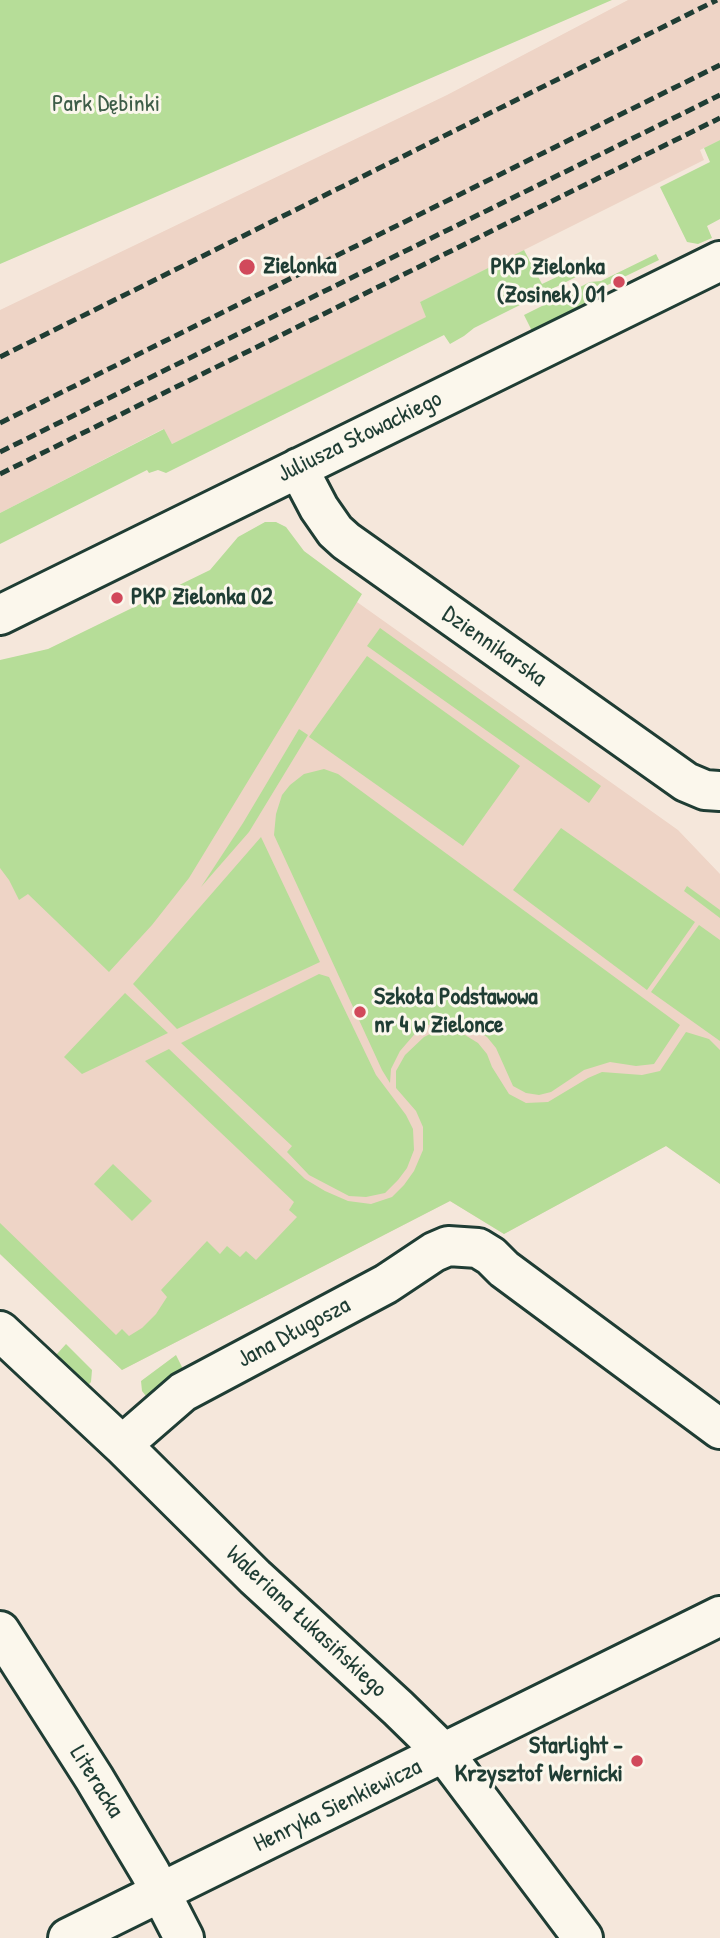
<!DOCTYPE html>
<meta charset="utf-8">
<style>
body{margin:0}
canvas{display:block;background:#f5e7db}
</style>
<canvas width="720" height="1938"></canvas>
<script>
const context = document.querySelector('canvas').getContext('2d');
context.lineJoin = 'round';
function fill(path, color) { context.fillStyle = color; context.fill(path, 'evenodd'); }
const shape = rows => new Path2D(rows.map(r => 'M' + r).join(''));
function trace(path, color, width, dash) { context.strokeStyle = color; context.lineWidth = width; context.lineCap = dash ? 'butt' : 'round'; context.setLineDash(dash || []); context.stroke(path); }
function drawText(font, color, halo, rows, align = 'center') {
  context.font = font + ' "Patrick Hand",sans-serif'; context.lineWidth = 6; context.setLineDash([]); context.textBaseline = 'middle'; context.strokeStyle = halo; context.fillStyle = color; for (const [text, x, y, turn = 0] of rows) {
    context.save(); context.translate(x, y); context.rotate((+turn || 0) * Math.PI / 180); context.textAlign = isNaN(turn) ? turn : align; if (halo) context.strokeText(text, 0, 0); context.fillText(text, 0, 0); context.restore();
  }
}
fill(shape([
 [628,0,720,0,720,140,700,150,704,160,420,302,427,317,172,444,163,429,0,513,0,310,447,95],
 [357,602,678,830,720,874,720,1184,666,1146,504,1234,450,1201,122,1370,0,1254,0,805]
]), '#eed4c6');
fill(shape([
 [0,0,612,0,0,264],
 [720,140,720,219,707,226,712,238,698,244,687,242,660,187,710,162,704,148],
 [524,250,542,284,578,267,582,274,474,328,464,336,450,344,444,335,166,473,158,470,149,473,147,470,0,544,0,513,164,429,172,444,426,317,420,302],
 [656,254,659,260,593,292,597,302,533,333,524,315,590,282,601,281],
 [467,363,470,364,165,515,167,511],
 [265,522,276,522,286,527,304,551,362,594,189,878,152,925,109,972,28,894,19,900,9,880,0,868,0,660,48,649,210,570,238,537],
 [380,628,601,786,589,803,367,646],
 [367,656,520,766,463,846,309,737],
 [299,729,308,735,249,832,201,887,243,823],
 [324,769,338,774,680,1025,654,1064,636,1066,610,1062,584,1070,551,1092,539,1095,526,1093,513,1086,496,1048,487,1037,470,1026,450,1022,431,1024,419,1029,400,1051,391,1069,390,1083,382,1070,274,835,276,814,282,795,290,785,304,774],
 [561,828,695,922,647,990,513,890],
 [261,837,320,962,177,1029,133,984],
 [687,886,720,910,720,918,684,891],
 [699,925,720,940,720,1041,651,992],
 [319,974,329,977,376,1075,406,1115,413,1129,414,1150,407,1168,398,1180,385,1193,366,1197,349,1196,309,1175,287,1152,292,1146,181,1043],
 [125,993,168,1033,82,1074,64,1057],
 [449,1030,465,1035,478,1043,487,1054,492,1067,509,1094,526,1103,548,1102,588,1078,602,1072,642,1075,660,1071,686,1032,709,1039,720,1050,720,1184,666,1146,504,1234,450,1201,122,1370,0,1254,0,1223,116,1335,122,1329,129,1336,142,1328,156,1314,167,1297,161,1290,207,1241,220,1254,227,1246,240,1257,246,1251,256,1260,297,1217,289,1210,294,1202,145,1061,169,1049,305,1179,325,1191,348,1201,371,1204,392,1197,404,1185,414,1171,423,1150,423,1127,416,1111,396,1088,396,1071,405,1055,424,1037,434,1032],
 [113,1164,152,1201,132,1221,94,1184],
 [66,1344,92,1370,91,1382,83,1391,55,1365,56,1355],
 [176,1355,184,1371,149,1400,142,1391,141,1381]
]), '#b6dd98');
const minor = shape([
 [298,468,319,508,335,531,346,541,686,782,705,790,720,791],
 [0,615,720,261],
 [0,1331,122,1445,255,1577,398,1708,444,1753,583,1938],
 [122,1445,183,1392,386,1284,434,1252,448,1246,478,1248,491,1256,504,1269,720,1429],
 [0,1631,94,1778,150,1872,184,1938],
 [68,1938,720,1616]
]);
trace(minor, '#1f3d34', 44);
trace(minor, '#fbf7ec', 38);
trace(shape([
 [0,357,717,0],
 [0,423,720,65],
 [0,452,720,95],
 [0,474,720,118]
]), '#1f3d34', 5, [10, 5]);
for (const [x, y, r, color] of [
 [247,267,9,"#d1495b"],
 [619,282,7,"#d1495b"],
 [117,598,7,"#d1495b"],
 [360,1012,7,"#d1495b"],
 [637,1761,7,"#d1495b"]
]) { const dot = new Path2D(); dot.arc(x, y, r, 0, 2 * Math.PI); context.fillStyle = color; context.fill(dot); trace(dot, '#fbf7ec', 2.5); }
drawText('24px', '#3d5d48', '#fbf7ec', [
 ["Park Dębinki",106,105]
]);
drawText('bold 24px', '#1f3d34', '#fbf7ec', [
 ["Zielonka",263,267],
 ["PKP Zielonka",605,268,"right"],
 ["(Zosinek) 01",605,296,"right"],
 ["PKP Zielonka 02",131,598],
 ["Szkoła Podstawowa",374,998],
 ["nr 4 w Zielonce",374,1026],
 ["Starlight -",623,1747,"right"],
 ["Krzysztof Wernicki",623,1775,"right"]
], 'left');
drawText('24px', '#1f3d34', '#fbf7ec', [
 ["Juliusza Słowackiego",360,437,-26],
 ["Dziennikarska",494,647,35],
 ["Jana Długosza",294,1333,-28],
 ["Waleriana Łukasińskiego",306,1622,43],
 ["Literacka",96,1782,58],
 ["Henryka Sienkiewicza",338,1806,-26]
]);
</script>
